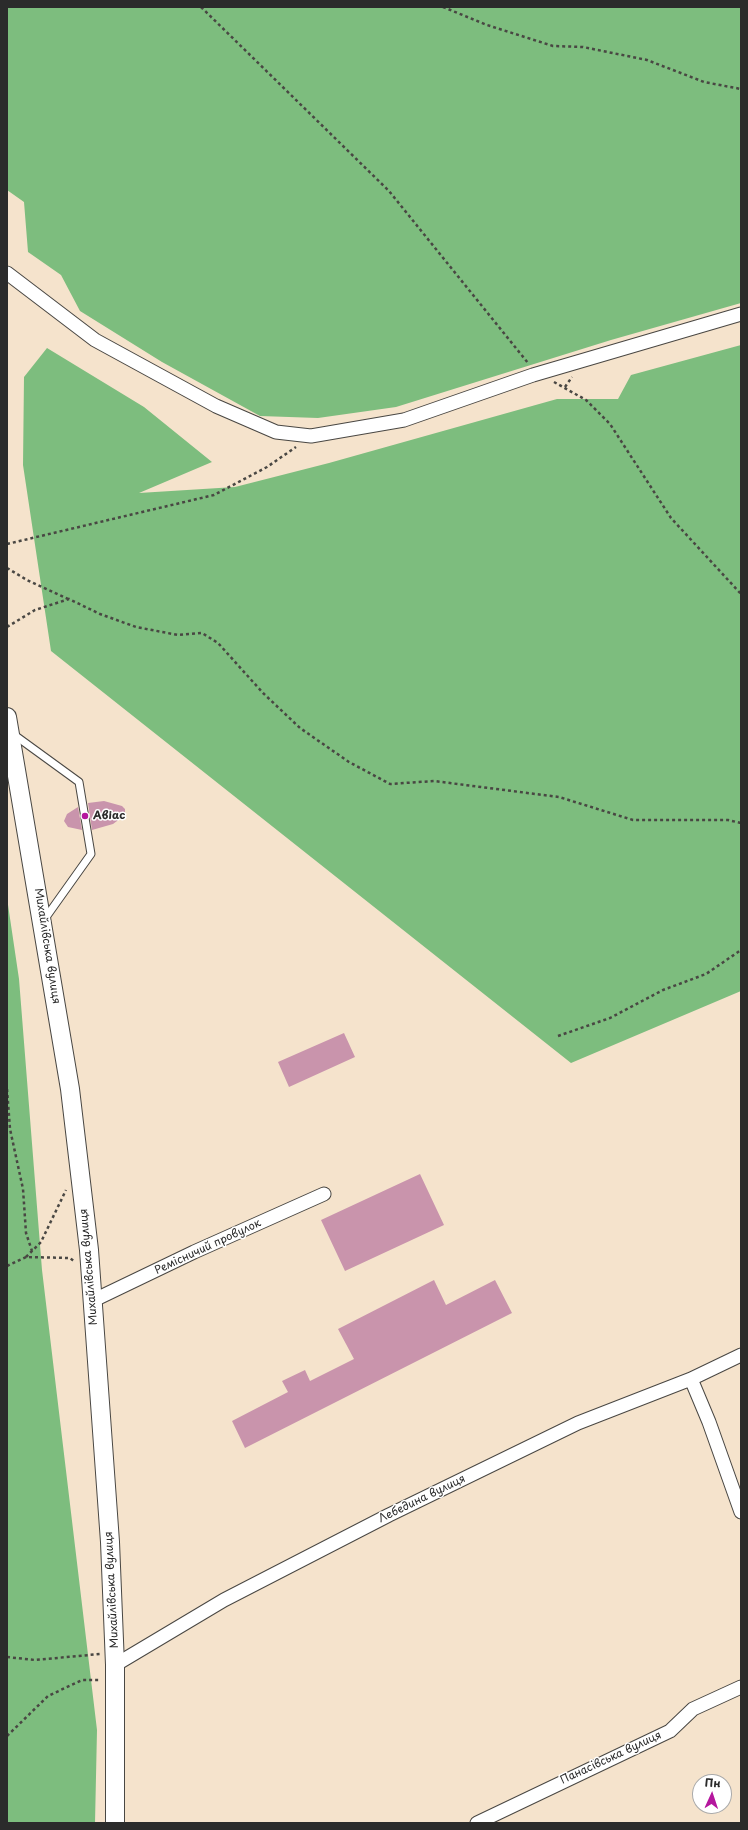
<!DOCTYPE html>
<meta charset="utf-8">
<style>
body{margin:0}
#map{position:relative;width:748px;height:1830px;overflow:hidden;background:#f5e3cc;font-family:"Playpen Sans",sans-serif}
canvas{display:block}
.frame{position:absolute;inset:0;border:8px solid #2b2b2b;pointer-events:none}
.north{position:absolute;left:692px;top:1774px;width:40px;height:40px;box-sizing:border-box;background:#fff;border:1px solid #aaa;border-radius:50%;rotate:3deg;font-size:11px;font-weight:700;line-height:16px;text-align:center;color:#2b2b2b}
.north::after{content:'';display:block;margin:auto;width:14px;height:18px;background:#b5179e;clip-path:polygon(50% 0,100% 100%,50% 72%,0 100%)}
</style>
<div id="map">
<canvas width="748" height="1830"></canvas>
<div class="frame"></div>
<div class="north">Пн</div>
</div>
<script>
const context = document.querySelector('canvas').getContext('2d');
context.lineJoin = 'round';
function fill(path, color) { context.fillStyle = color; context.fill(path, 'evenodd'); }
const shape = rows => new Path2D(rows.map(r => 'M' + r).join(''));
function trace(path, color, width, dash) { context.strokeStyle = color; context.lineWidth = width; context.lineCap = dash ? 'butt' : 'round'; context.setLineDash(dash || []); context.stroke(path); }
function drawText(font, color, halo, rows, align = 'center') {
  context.font = font + ' "Playpen Sans",sans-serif'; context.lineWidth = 3; context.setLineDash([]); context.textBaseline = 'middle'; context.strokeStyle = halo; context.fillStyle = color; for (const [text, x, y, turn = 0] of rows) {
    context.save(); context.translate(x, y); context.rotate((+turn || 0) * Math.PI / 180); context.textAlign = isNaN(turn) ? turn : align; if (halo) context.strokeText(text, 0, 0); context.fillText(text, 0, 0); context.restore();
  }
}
fill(shape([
 [7,7,741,7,741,303,611,340,396,407,318,418,260,416,162,362,80,311,61,275,28,252,24,202,7,190],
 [741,345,741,991,571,1063,51,651,23,465,24,377,47,348,144,407,212,462,139,493,235,487,329,463,557,399,618,399,631,375],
 [7,898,19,979,42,1270,97,1730,95,1823,7,1823]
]), '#7dbd7e');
fill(shape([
 [104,801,122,806,125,809,125,815,113,824,92,830,88,803],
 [78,807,82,830,68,827,64,821,67,814],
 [344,1033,355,1057,289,1087,278,1062],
 [420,1174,444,1225,345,1271,321,1220],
 [434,1280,446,1305,495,1280,512,1313,245,1448,232,1421,288,1392,282,1381,305,1370,310,1381,354,1359,338,1329]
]), '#c994ac');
const lane = shape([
 [13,734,79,782,91,854,44,920]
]);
const street = shape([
 [7,273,95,340,216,406,276,432,311,436,404,420,533,375,741,314],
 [92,1301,194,1252,324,1194],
 [691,1379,709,1422,741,1512],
 [115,1665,224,1600,389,1515,578,1423,691,1379,741,1355],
 [477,1823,670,1731,693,1709,741,1687]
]);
const secondary = shape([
 [7,717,70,1089,89,1250,110,1542,115,1665,115,1823]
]);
trace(lane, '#494743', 9);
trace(street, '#494743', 15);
trace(secondary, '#494743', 20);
trace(shape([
 [201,7,389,191,528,363],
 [443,7,487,25,553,46,583,47,647,60,704,82,741,89],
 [554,382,586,400,610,424,671,518,741,594],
 [565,387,572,377],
 [7,544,214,495,267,467,296,447],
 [7,568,27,580,68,599],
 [7,627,35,610,69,599,100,614,136,627,178,635,202,633,218,643,263,693,300,728,349,762,390,784,434,781,559,797,633,820,728,820,741,823],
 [558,1036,610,1018,663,990,706,974,741,950],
 [7,1089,10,1129,23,1189,26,1233,32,1251],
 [26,1257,41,1242,66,1190],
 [7,1266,26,1257,70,1258,75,1262],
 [7,1657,35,1660,100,1654],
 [7,1736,48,1696,82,1680,100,1680]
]), '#494743', 2.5, [3, 3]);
trace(lane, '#fff', 7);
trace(street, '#fff', 13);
trace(secondary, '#fff', 18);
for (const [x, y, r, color] of [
 [85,816,4,"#b5179e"]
]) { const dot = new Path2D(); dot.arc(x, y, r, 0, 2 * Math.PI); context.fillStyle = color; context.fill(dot); trace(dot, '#fff', 1.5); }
drawText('bold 11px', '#2b2b2b', '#fff', [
 ["Авіас",93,816]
], 'left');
drawText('11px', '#2b2b2b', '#fff', [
 ["Михайлівська вулиця",47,946,81],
 ["Ремісничий провулок",208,1247,-25],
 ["Михайлівська вулиця",89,1267,-95],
 ["Лебедина вулиця",422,1499,-26],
 ["Михайлівська вулиця",112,1590,-93],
 ["Панасівська вулиця",611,1758,-25]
]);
</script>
